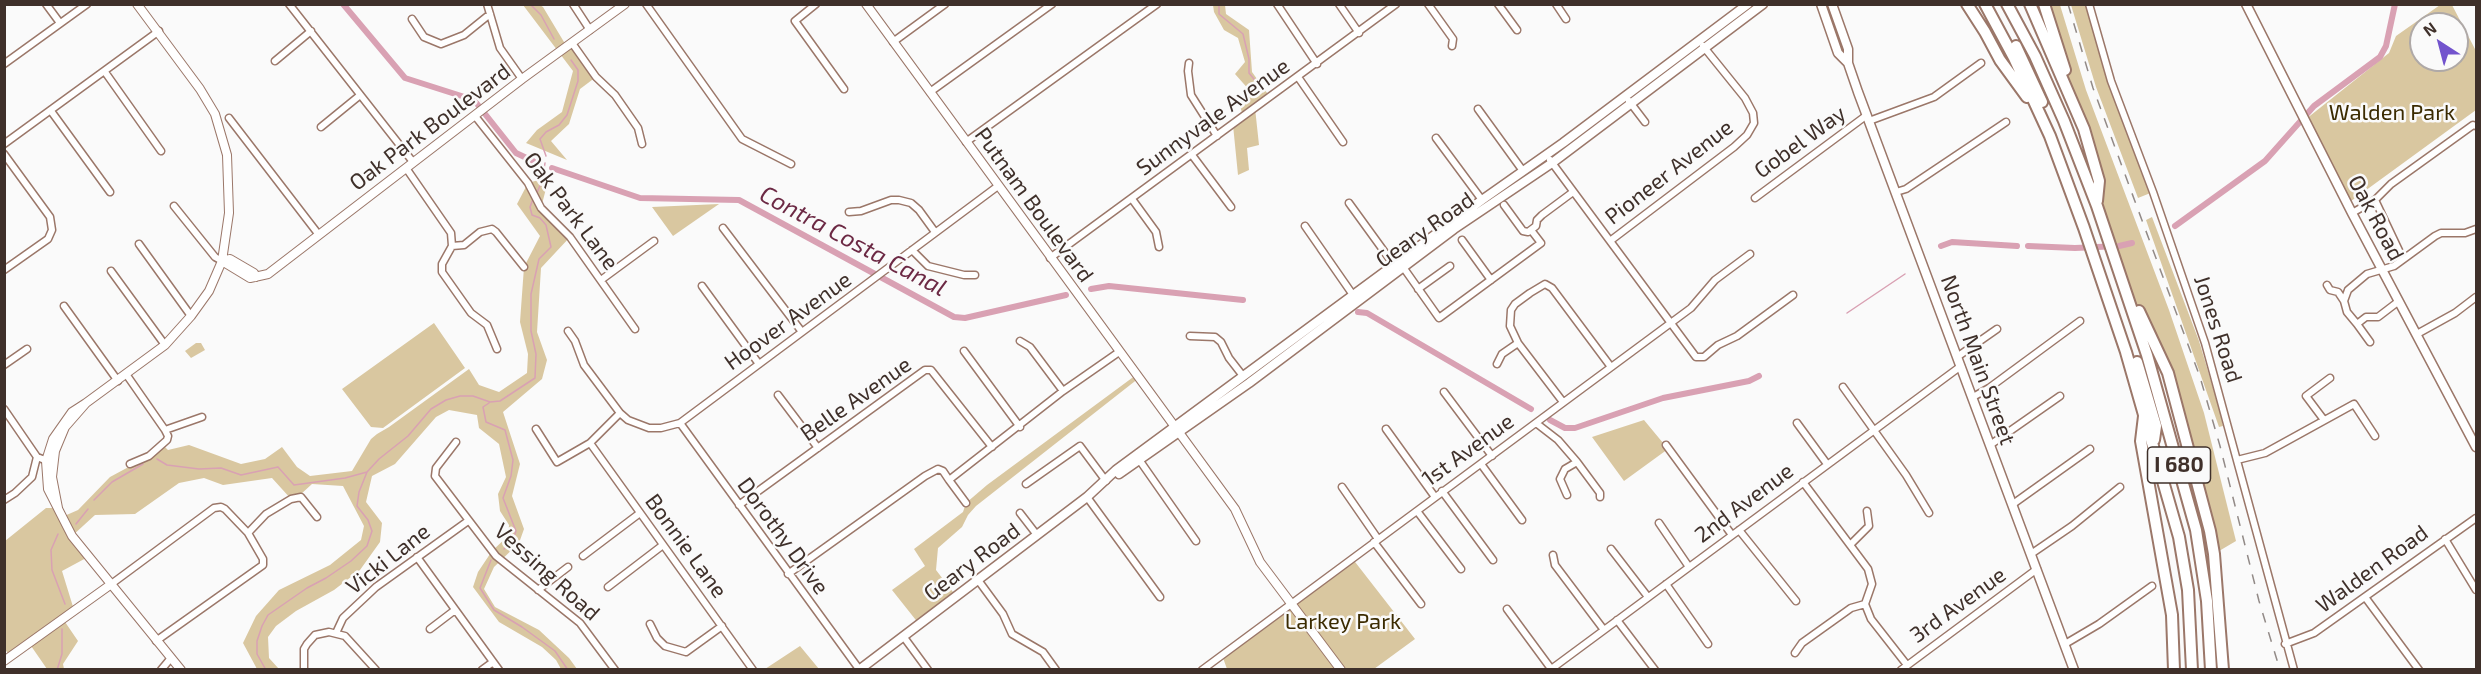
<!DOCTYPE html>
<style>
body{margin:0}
#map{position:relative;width:2481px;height:674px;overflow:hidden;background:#fafafa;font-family:"Exo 2",sans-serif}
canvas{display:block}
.frame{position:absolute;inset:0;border:6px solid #3f302a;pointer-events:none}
.north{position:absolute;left:2409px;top:12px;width:60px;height:60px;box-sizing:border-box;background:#fafafa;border:2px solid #afa9a7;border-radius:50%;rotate:324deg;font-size:16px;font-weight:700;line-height:24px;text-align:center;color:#3f302a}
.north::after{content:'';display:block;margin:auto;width:21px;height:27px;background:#7253cd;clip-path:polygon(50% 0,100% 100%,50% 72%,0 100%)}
</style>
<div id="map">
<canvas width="2481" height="674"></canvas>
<div class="frame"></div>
<div class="north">N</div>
</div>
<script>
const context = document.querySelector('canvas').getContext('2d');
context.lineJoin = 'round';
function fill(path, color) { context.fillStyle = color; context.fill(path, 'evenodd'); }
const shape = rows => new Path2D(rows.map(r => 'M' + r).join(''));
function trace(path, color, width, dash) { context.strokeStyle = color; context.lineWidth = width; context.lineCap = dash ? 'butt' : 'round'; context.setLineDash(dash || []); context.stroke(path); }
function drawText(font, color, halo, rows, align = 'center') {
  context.font = font + ' "Exo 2",sans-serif'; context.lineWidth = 5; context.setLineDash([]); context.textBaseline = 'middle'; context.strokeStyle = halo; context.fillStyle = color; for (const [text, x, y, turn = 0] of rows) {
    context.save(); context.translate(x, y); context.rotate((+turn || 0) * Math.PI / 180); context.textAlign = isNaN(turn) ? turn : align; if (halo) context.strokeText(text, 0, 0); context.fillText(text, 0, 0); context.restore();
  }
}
fill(shape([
 [523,5,540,5,543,7,567,47,572,43,596,77,580,89,569,124,551,141,567,160,526,143,537,130,562,112,573,71],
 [1213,5,1225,5,1226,14,1249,30,1252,72,1270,97,1255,108,1259,145,1247,148,1249,170,1238,175,1233,125,1243,117,1240,105,1251,92,1235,74,1245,62,1238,38,1224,30,1214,12],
 [2045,5,2060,5,2086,90,2169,310,2204,413,2236,541,2214,554,2168,373,2118,267,2097,206,2099,181],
 [2071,5,2089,5,2097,35,2153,192,2138,198,2096,87],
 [2440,5,2452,5,2476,51,2476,110,2347,204,2306,119,2389,53,2396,36],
 [2421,24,2457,24,2457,60,2421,60],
 [549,177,541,208,570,237,541,268,537,332,547,360,542,379,503,412,520,464,512,496,524,529,519,543,494,567,484,589,495,607,539,630,569,658,577,669,561,669,556,660,542,647,499,622,473,587,478,572,492,551,508,536,509,525,500,511,498,494,506,477,499,444,479,428,477,415,449,410,436,417,395,464,372,476,366,502,382,523,380,542,360,570,334,590,296,611,276,626,268,637,269,658,279,669,257,669,243,643,256,616,279,590,330,565,361,540,364,526,343,486,312,484,300,495,291,499,272,478,223,485,204,478,179,483,135,514,95,515,72,536,88,557,62,571,74,610,63,619,78,641,63,664,64,669,47,669,29,643,10,657,5,649,5,541,46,508,58,508,62,517,78,510,110,477,149,456,162,444,168,450,189,445,241,464,265,459,282,447,297,467,310,476,352,471,371,439,377,434,389,427,469,369,479,385,499,392,527,373,528,354,520,322,524,267,540,236,517,204,528,183],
 [719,204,673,236,652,207],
 [2152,217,2199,341,2219,408,2223,426,2219,427,2146,220],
 [434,323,465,368,383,428,371,427,342,389],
 [196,343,201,343,205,350,191,358,185,351],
 [1136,375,1139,378,976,506,968,515,962,527,938,548,936,570,956,596,919,624,892,590,925,566,914,549,963,512,966,503,987,485],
 [1644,420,1668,449,1624,481,1592,437],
 [1352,558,1415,639,1374,669,1227,669,1222,655],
 [800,646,819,669,765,669]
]), '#d9c7a0');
trace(shape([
 [530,4,541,15,554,39],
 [1219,4,1219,14,1243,34,1249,59,1249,73,1262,89],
 [546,156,540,139,546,132,559,125,567,115,578,81,578,70,571,60],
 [536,195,542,181,545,163],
 [1847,313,1905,274],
 [489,403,483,407,486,422,505,430,513,460,511,476,503,498,516,531,512,542,504,549],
 [157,459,167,465,199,469,221,468,241,475,278,467,294,485,345,478,367,472],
 [94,500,112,482,143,464],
 [76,524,88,509],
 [58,534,51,550,52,570,65,604],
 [491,560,480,588,494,610,522,627,555,651,568,670],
 [57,670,62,654,62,629],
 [266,670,257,654,257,641,262,626,268,615,307,588,326,578,351,561,367,546,372,531,368,520,357,506,359,492,367,472,379,459,408,436,431,409,446,400,460,396,473,396,490,402,500,401,535,378,536,354,531,331,531,294,539,259,551,247,546,225,540,218,532,215,530,207,533,199]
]), '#d9a1b3', 1.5);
trace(shape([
 [343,4,405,78,474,100,516,153,533,161],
 [552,168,640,198,739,200,954,317,965,318,1066,295],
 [2175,226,2265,161,2314,106,2380,57,2386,46,2395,4],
 [1941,246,1952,242,2017,246],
 [2028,246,2075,248,2119,246,2132,243],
 [1091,289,1109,286,1243,300],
 [1358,312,1367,313,1531,409],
 [1550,420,1565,428,1575,428,1663,398,1749,381,1759,376]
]), '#d9a1b3', 6);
const minor = shape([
 [46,4,60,23],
 [289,4,413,162],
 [487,4,500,48,522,79],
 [573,4,590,30],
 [646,4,742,139,791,164],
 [816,4,795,21,844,89],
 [1277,4,1317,64],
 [1339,4,1359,33],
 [1428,4,1453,39,1452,46],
 [1498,4,1517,30],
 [1556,4,1566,19],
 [2089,4,2111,81,2153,192,2205,343,2294,670],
 [412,19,424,37,441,44,464,35,490,14],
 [893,42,945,4],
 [572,43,596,77,615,95,638,128,642,144],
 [275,61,311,31],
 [1189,63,1188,71,1191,95,1217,136],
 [4,64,87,4],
 [105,72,161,151],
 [1298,77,1343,142],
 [930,92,1052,4],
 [1629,101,1645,122],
 [1478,109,1523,171],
 [51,111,110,192],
 [475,116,528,183,541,208,570,237,635,329],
 [229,118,319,235],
 [1869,121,1934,97,1981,63],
 [321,127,359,96],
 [1436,138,1482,200],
 [966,142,1157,4],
 [4,144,159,31],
 [4,154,50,217,52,230,48,239,4,270],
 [1192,155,1231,207],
 [1550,160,1696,357,1704,357,1718,345,1737,336,1793,295],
 [406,168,451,233,452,246,442,264,442,272,471,313,487,325,497,349],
 [1896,192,1906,189,2006,122],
 [1755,198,1867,115],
 [1132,199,1156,232,1159,247],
 [2375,200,2403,259],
 [1349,203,1394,265],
 [1504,205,1523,231,1528,232,1536,226,1537,220,1542,215,1573,192],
 [174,206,215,257,222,261],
 [849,212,861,211,891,200,899,200,911,203,919,210,935,232],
 [2352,213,2375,200,2391,184,2473,125,2476,126],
 [1305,226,1353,295],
 [723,228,802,332],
 [1462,240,1491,280],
 [1610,241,1734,147,1747,135,1754,123,1753,113,1745,98,1703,46],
 [139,244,191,316],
 [452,246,464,245,480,232,492,229,496,232,524,267],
 [912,250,928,266,964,275,975,275],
 [1050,258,1396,4],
 [1403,267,1439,318,1541,243,1531,230],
 [111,271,165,345],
 [601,280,654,241],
 [2327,285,2330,290,2338,292,2344,301],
 [702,286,759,364],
 [1418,289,1450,266],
 [2399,301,2378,317,2366,317,2357,324,2347,312,2344,301,2348,290,2367,274,2394,266,2435,236,2441,233,2465,233,2476,229],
 [64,306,118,381],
 [2357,324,2370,342],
 [568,331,575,341,584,365,620,413,628,420,649,428,661,428,680,423,998,186],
 [2417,334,2455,313,2476,297],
 [1190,336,1215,337,1221,342,1229,358,1243,376],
 [1020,341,1030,347,1063,391],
 [964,351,1020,427],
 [1957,357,1997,329],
 [1497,364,1502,354,1518,343],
 [4,365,27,349],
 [126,374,165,430],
 [1843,387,1906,475,1929,513],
 [1444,392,1492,456],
 [778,395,818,448],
 [1973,397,1989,388,2080,321],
 [1563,402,1518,343,1510,326,1511,310,1515,304,1530,293,1545,284,1552,288,1611,367],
 [4,409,37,457,50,462],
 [2324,420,2306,396,2330,378],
 [680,423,859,669],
 [1536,423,1558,440,1577,462,1600,493,1600,497],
 [1797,423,1827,464],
 [536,429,557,462,590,443,620,413],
 [1386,429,1435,497],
 [456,442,436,468,435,476,496,556,580,623,615,670],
 [590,443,753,670],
 [1666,445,1732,535],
 [1990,445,2060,396],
 [2237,460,2265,453,2354,404,2375,436],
 [1140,461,1196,541],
 [130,464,149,456,167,440,168,436,165,430,202,417],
 [1481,464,1522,520],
 [1803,482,1868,569,1872,584,1865,604,1871,619,1907,665],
 [1026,484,1080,446,1106,481],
 [1342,487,1378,539],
 [1442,491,1493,560],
 [1567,495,1560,479,1565,469,1577,462],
 [1087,497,1160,597],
 [4,500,15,493,32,477,37,457],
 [966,503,949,480,1063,391,1119,352],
 [2013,504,2090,449],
 [739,505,925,370,931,370,992,447],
 [1417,511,1461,569],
 [1020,513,1037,535],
 [1659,523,1689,567],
 [1739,530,1796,601],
 [248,533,266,514,291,499,301,497,317,517],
 [2445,539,2476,590],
 [1374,542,1421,604],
 [1850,545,1869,526,1867,511],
 [1611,549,1648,597],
 [2031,554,2072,526,2120,487],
 [1553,555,1555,565,1604,630],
 [583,556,640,513],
 [417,557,499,670],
 [788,574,925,476,938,469,943,471,949,480],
 [978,580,1003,614,1012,634,1043,652,1056,670],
 [1666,584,1708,644],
 [110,585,214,508,221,507,225,509,248,533,263,559,263,565,156,641],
 [608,587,663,545],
 [538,590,568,567],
 [2365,597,2419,670],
 [1507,609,1552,670],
 [1617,620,1655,670],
 [650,624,657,638,665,646,686,652,722,626],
 [430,629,455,610],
 [336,633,343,618,376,587,468,521],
 [903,636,928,670],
 [2065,644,2099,624,2152,586],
 [2285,644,2314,633,2476,518],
 [1795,653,1802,643,1851,608,1865,604],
 [161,670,171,658],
 [304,670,304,649,307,644,315,635,329,632,345,636,376,670],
 [482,670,493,662],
 [1202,670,1691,308,1715,280,1750,254],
 [1550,670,1961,366],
 [1901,670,2037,569]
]);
const tertiary = shape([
 [866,4,1235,509,1260,562,1341,670],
 [222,261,250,278,268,274,522,79,625,4],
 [222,261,230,259,254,273,256,277],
 [86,403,165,345,191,316,209,291,222,261,229,213,227,155,215,114,200,89,137,4],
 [58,508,52,477,55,451,65,427,86,403,72,412,53,439,46,461,48,489,72,536,181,670],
 [4,661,110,585]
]);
const secondary = shape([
 [1821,4,1838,53,1848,63],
 [1832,4,1848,49,1848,63,1858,92,2074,670],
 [2246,4,2352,213,2476,447],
 [1119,474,1249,383,1454,229,1552,163,1763,4],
 [859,670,1087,497,1116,470,1482,200,1563,143,1748,4]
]);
const motorway = shape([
 [1967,4,1985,32,2000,60,2027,97],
 [1985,4,2014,58,2050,136,2084,228,2126,352,2179,537,2188,590,2192,670],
 [2007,4,2035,56,2064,121,2097,206,2147,355,2196,530,2207,601,2211,670],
 [2030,4,2084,129,2099,181,2097,201],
 [2044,4,2065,70],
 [2016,46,2042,102],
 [2139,311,2168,373,2210,531,2214,554,2223,670],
 [2137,362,2156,426,2154,440],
 [2144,416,2141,441,2172,615,2174,670]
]);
trace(minor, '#9b7769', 9);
trace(tertiary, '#9b7769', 10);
trace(secondary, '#9b7769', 11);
trace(motorway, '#9b7769', 14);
trace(minor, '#fff', 6);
trace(tertiary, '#fff', 8);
trace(secondary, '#fff', 8);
trace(motorway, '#fff', 10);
trace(shape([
 [2068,4,2093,88,2200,377,2220,446,2259,601,2280,670]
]), '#928a87', 1.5, [10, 10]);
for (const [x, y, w] of [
 [2179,465,63]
]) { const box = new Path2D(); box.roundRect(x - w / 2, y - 18, w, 36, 4.5); context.fillStyle = '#fafafa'; context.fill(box); trace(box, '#3f302a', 1.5); }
drawText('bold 21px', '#3f302a', null, [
 ["I 680",2179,465]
]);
drawText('22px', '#3b2b01', '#fafafa', [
 ["Walden Park",2392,113],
 ["Larkey Park",1343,622]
]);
drawText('22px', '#3f302a', '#fafafa', [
 ["Sunnyvale Avenue",1213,117,-36],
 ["Oak Park Boulevard",430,127,-37],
 ["Gobel Way",1800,142,-36],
 ["Pioneer Avenue",1669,172,-38],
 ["Putnam Boulevard",1034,205,54],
 ["Oak Park Lane",571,211,53],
 ["Oak Road",2376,218,62],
 ["Geary Road",1425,230,-35],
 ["Hoover Avenue",788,321,-36],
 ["Jones Road",2218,329,72],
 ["North Main Street",1978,360,70],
 ["Belle Avenue",856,399,-35],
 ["1st Avenue",1468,450,-36],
 ["2nd Avenue",1744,503,-37],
 ["Dorothy Drive",783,536,54],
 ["Bonnie Lane",686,546,54],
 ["Vicki Lane",388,559,-38],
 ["Geary Road",972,562,-37],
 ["Walden Road",2372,569,-36],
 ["Vessing Road",547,572,42],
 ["3rd Avenue",1958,605,-36]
]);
drawText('italic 24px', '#6c2944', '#fafafa', [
 ["Contra Costa Canal",853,241,28]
]);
</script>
